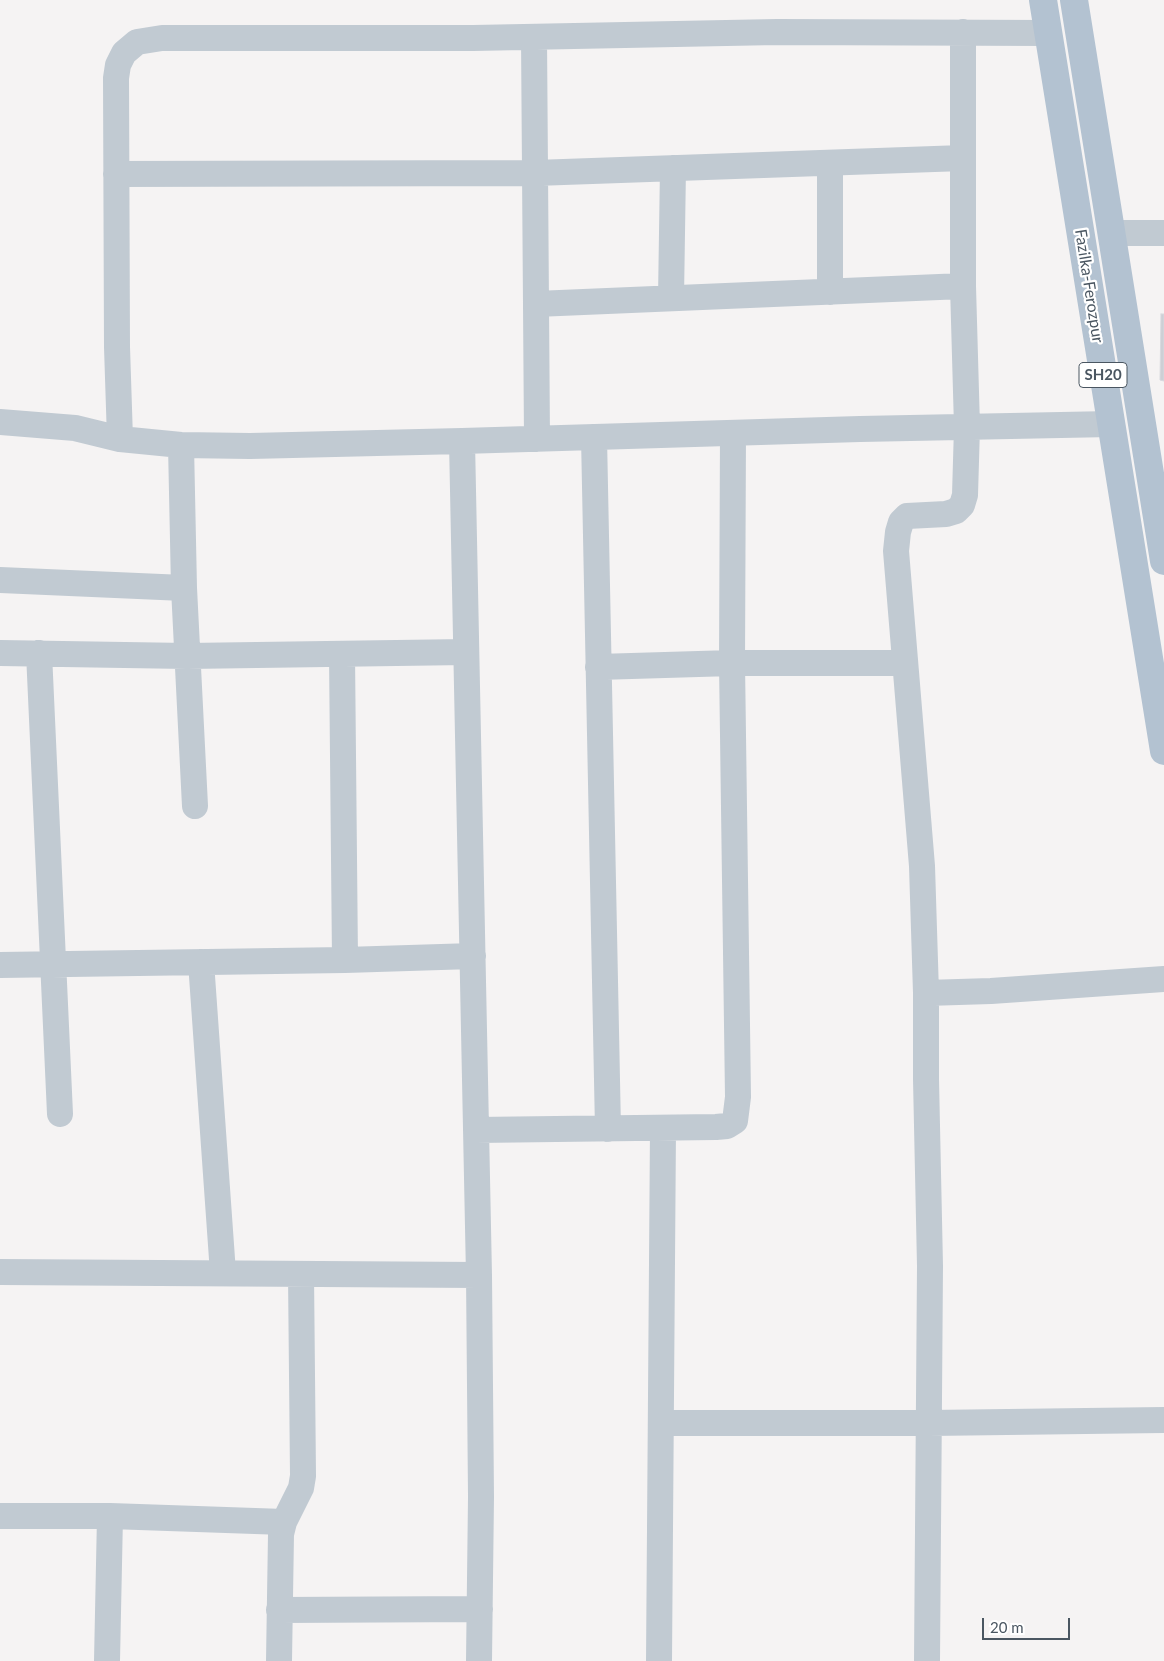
<!DOCTYPE html>
<style>
body{margin:0}
#map{position:relative;width:1164px;height:1661px;overflow:hidden;background:#f5f3f3;font-family:Lato,sans-serif}
canvas{display:block}
.scale{position:absolute;left:982px;top:1618px;width:88px;height:22px;box-sizing:border-box;border:2px solid #4a5661;border-top:0;padding-left:6px;font-size:15px;line-height:18px;white-space:nowrap;color:#4a5661;-webkit-text-stroke:4px #fff;paint-order:stroke}
</style>
<div id="map">
<canvas width="1164" height="1661"></canvas>
<div class="scale">20 m</div>
</div>
<script>
const context = document.querySelector('canvas').getContext('2d');
context.lineJoin = 'round';
function fill(path, color) { context.fillStyle = color; context.fill(path, 'evenodd'); }
const shape = rows => new Path2D(rows.map(r => 'M' + r).join(''));
function trace(path, color, width, dash) { context.strokeStyle = color; context.lineWidth = width; context.lineCap = dash ? 'butt' : 'round'; context.setLineDash(dash || []); context.stroke(path); }
function drawText(font, color, halo, rows, align = 'center') {
  context.font = font + ' Lato,sans-serif'; context.lineWidth = 4.5; context.setLineDash([]); context.textBaseline = 'middle'; context.strokeStyle = halo; context.fillStyle = color; for (const [text, x, y, turn = 0] of rows) {
    context.save(); context.translate(x, y); context.rotate((+turn || 0) * Math.PI / 180); context.textAlign = isNaN(turn) ? turn : align; if (halo) context.strokeText(text, 0, 0); context.fillText(text, 0, 0); context.restore();
  }
}
const building = shape([
 [1161,314,1164,314,1164,381,1160,380,1161,314]
]);
fill(building, '#cdcfd5');
trace(building, '#d7d9de', 1);
trace(shape([
 [534,37,537,439],
 [830,163,830,292],
 [116,174,535,173,963,158],
 [1111,233,1164,233],
 [671,298,673,168],
 [536,304,963,286],
 [0,422,75,428,120,439,181,445,250,446,462,441,860,429,1111,424],
 [594,437,608,1129],
 [120,439,117,347,116,78,118,65,124,53,137,42,162,38,473,38,777,32,1048,33],
 [462,441,479,1275,481,1497,479,1661],
 [181,445,184,588,195,806],
 [0,580,184,588],
 [0,653,187,656,466,652],
 [39,653,60,1114],
 [342,654,345,960],
 [598,667,732,663,905,663],
 [201,962,223,1273],
 [0,965,345,960,473,956],
 [926,993,991,991,1164,979],
 [476,1130,716,1127,727,1126,735,1121,738,1097,732,663,733,433],
 [0,1272,479,1275],
 [662,1423,929,1423,1164,1420],
 [0,1516,110,1516,284,1522],
 [279,1610,480,1609],
 [107,1661,110,1516],
 [279,1661,281,1534,284,1522,301,1488,303,1476,301,1274],
 [659,1661,663,1128],
 [927,1661,930,1266,926,1079,926,993,922,866,896,551,898,532,901,522,907,516,946,514,956,511,962,505,965,495,967,427,963,286,963,32]
]), '#c1cad2', 26);
trace(shape([
 [1043,0,1164,751],
 [1074,0,1164,561]
]), '#b3c2d1', 28);
for (const [x, y, w] of [
 [1103,375,48]
]) { const box = new Path2D(); box.roundRect(x - w / 2, y - 12.5, w, 25, 4); context.fillStyle = '#fff'; context.fill(box); trace(box, '#4a5661', 1); }
drawText('bold 15px', '#4a5661', null, [
 ["SH20",1103,375]
]);
drawText('16px', '#4a5661', '#fff', [
 ["Fazilka-Ferozpur",1089,286,81]
]);
</script>
